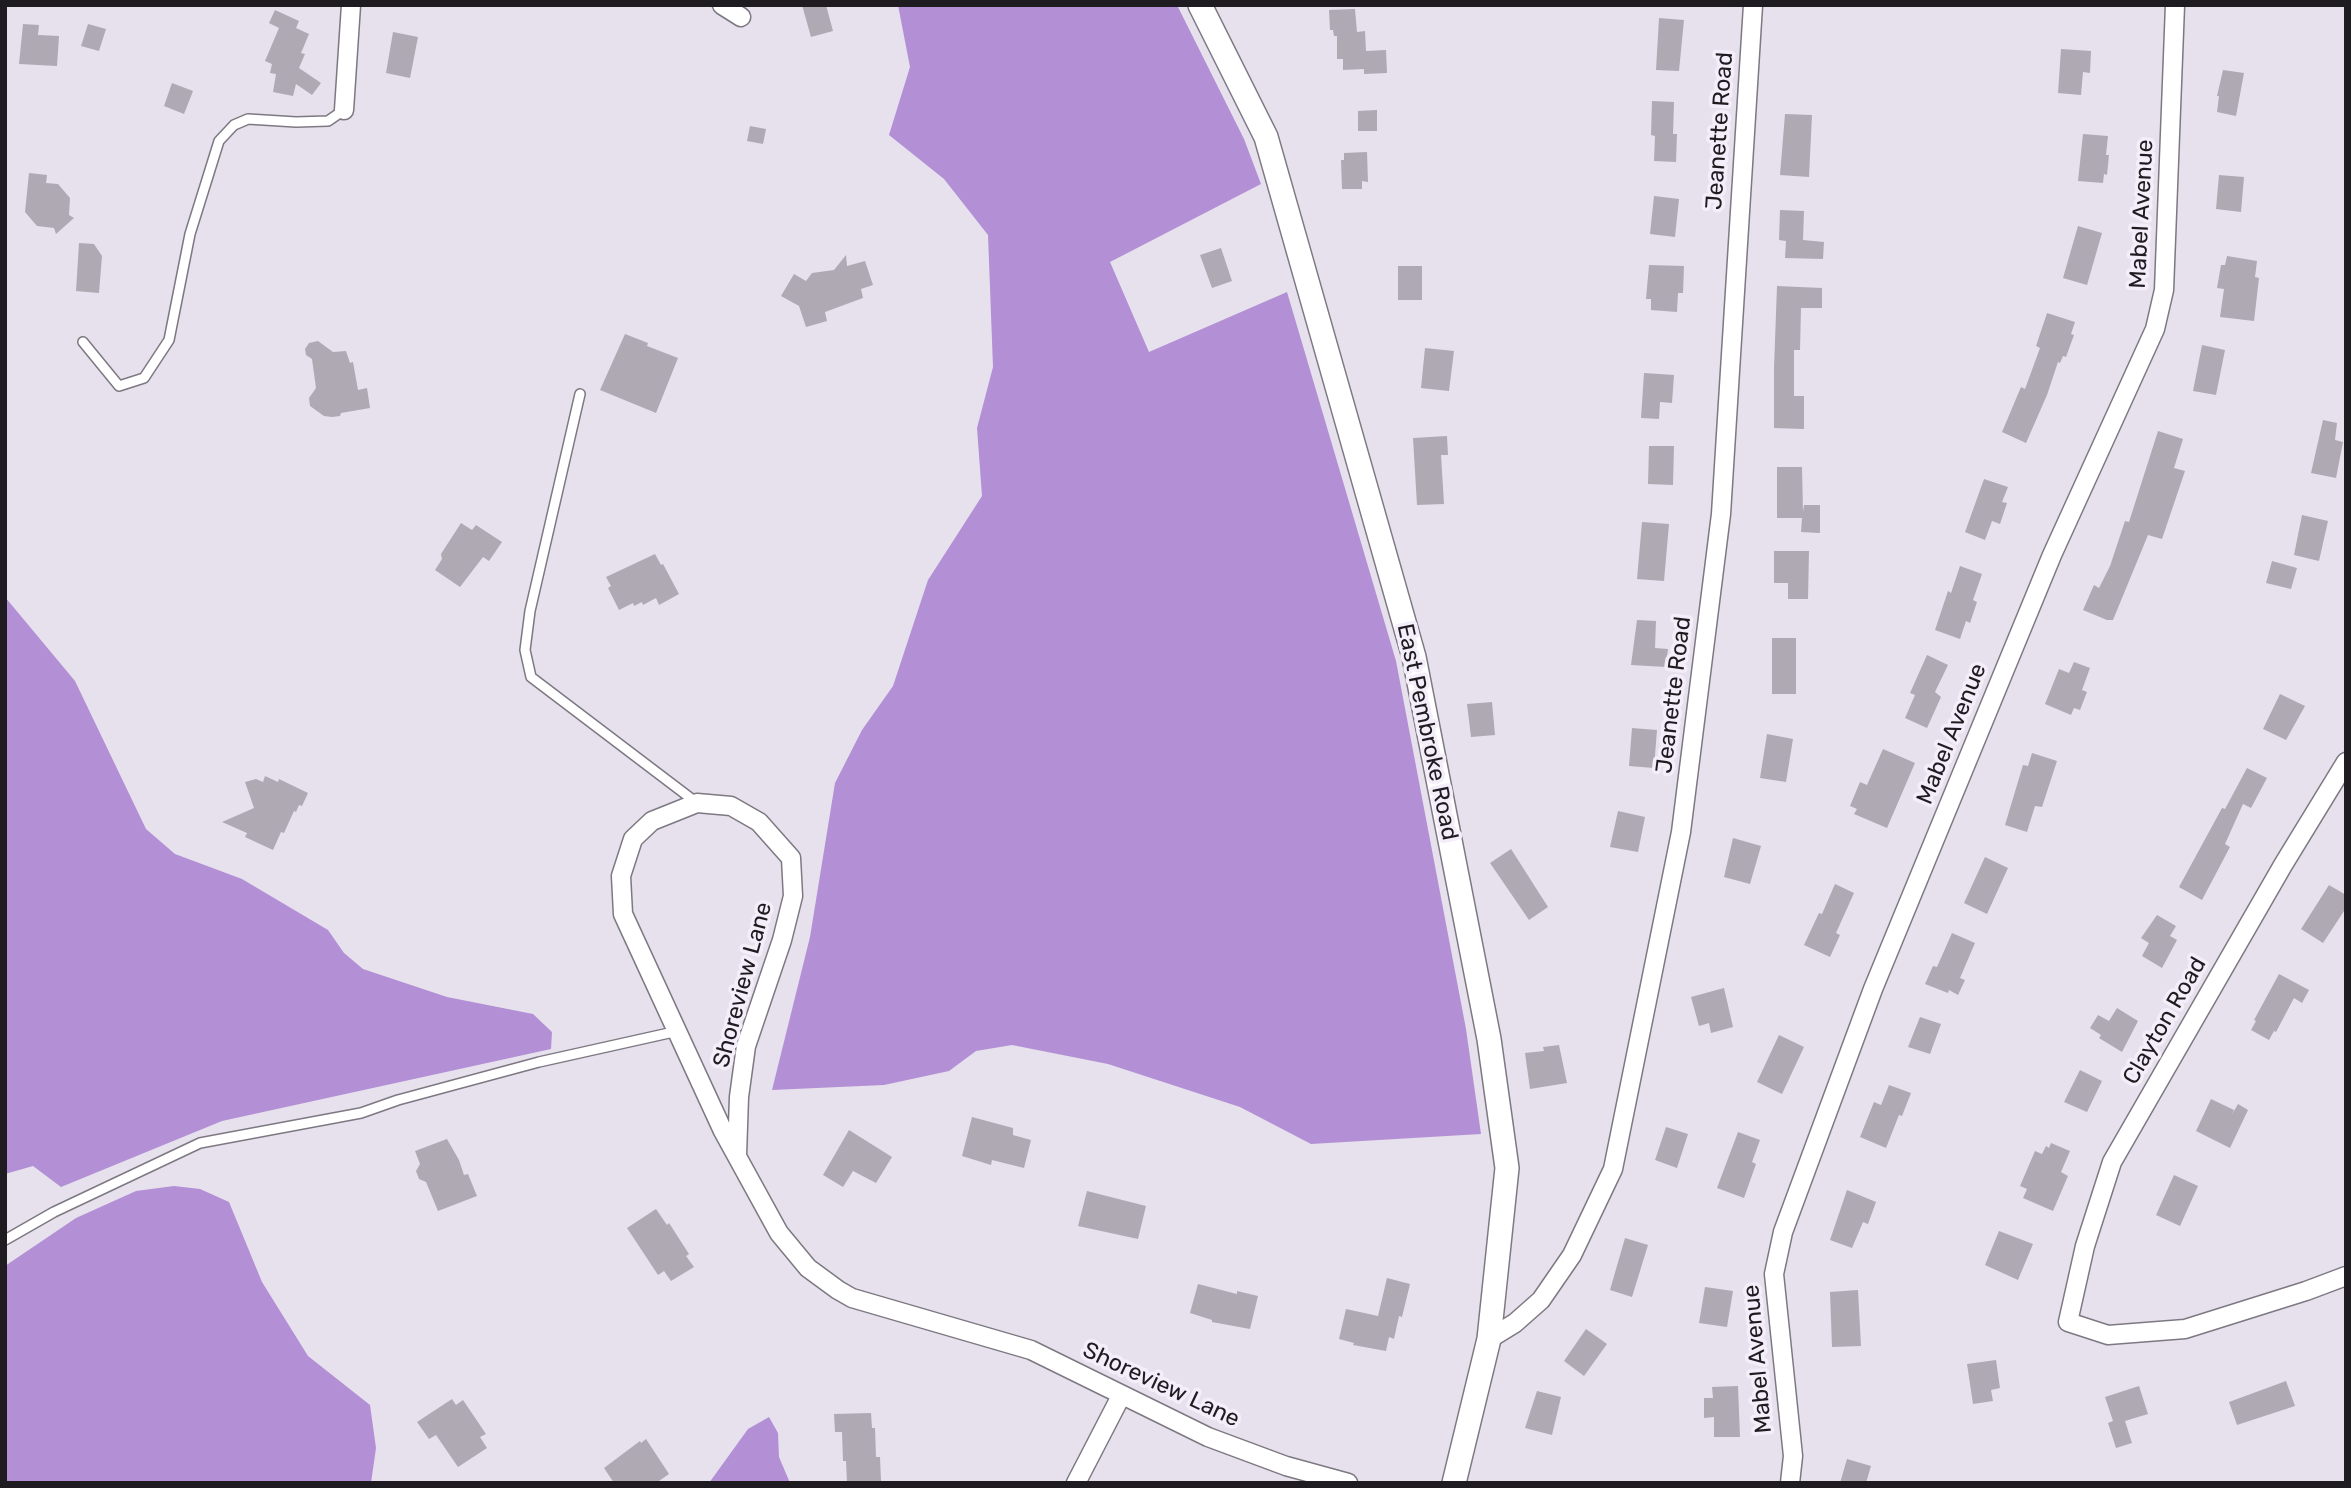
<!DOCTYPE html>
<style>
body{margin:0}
#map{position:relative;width:2351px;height:1488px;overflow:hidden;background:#e6e1ec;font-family:Rubik,sans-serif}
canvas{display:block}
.frame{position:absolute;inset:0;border:7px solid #1e1c20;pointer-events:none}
</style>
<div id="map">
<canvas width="2351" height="1488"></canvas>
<div class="frame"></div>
</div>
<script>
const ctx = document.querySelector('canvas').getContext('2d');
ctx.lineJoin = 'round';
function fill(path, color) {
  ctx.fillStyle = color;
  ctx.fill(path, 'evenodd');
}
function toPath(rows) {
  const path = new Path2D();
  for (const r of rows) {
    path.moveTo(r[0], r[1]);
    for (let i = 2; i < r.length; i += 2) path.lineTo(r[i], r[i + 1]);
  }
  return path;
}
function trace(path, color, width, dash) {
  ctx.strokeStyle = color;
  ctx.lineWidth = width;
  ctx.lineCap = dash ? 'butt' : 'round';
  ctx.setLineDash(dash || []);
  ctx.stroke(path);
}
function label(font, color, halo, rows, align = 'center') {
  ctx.font = font + ' Rubik,sans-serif';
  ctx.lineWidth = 7;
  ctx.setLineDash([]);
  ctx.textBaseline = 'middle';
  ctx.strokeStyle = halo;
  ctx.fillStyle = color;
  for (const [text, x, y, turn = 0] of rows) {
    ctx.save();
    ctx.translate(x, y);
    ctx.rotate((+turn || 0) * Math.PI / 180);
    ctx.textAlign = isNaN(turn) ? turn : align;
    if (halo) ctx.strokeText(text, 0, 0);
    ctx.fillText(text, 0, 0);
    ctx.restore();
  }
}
const forest = toPath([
 [898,5,1177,5,1244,139,1261,184,1110,262,1149,352,1287,292,1396,661,1466,1029,1481,1134,1311,1144,1240,1107,1108,1064,1012,1045,976,1051,949,1071,884,1085,772,1090,810,937,835,783,862,730,893,686,928,580,982,496,977,428,993,367,988,235,944,179,889,135,910,67],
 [5,597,75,681,146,829,175,854,242,879,328,930,344,953,363,969,447,997,533,1014,552,1032,551,1049,222,1121,61,1187,33,1166,5,1174],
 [174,1186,200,1189,229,1202,262,1282,308,1356,370,1405,376,1448,371,1483,5,1483,5,1266,76,1218,136,1191],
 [769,1417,778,1433,779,1457,790,1483,709,1483,748,1429]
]);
const building = toPath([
 [802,5,826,5,833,31,811,37],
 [1355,9,1357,32,1365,31,1366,51,1386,50,1387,73,1364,74,1364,69,1343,70,1343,59,1337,59,1337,36,1334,36,1333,30,1330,30,1329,10],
 [275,10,299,21,296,28,309,34,301,53,305,54,299,68,321,83,312,95,296,84,293,96,273,92,276,74,270,73,272,64,265,61,279,28,269,23],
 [1659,18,1684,20,1679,71,1656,70],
 [23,24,39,25,38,35,59,36,57,66,19,64],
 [88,24,106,29,99,51,81,46],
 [393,32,418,37,410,78,386,73],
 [2061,49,2091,51,2090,73,2083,72,2081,95,2058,93],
 [2223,70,2244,73,2236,116,2217,112,2219,96,2217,96],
 [172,83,193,91,184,114,164,106],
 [1652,101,1674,102,1673,134,1677,134,1676,162,1654,161,1655,136,1651,135],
 [1377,110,1377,131,1358,131,1358,111],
 [1785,114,1812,115,1809,177,1780,175],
 [750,126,766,129,763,144,747,141],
 [2083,134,2108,136,2106,155,2109,155,2107,175,2104,174,2103,183,2078,181],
 [1367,152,1368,182,1362,181,1362,189,1342,189,1341,160,1344,160,1344,153],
 [29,173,47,175,46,183,58,184,70,198,69,215,74,218,56,234,54,228,37,226,25,212],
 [2219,175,2244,177,2241,212,2216,209],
 [1654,196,1679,199,1675,237,1650,234],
 [1780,210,1804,211,1803,240,1824,242,1823,259,1785,258,1786,241,1779,240],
 [2078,226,2102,233,2087,285,2063,278],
 [79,243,94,244,102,256,99,293,76,291],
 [1221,248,1232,281,1212,288,1200,255],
 [846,255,847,266,865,261,873,285,861,289,863,298,825,312,827,321,806,327,799,306,781,296,794,274,806,281,812,273,834,270],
 [2227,256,2257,261,2255,277,2259,278,2254,321,2220,317,2224,289,2217,288,2221,265,2225,265],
 [1649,265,1684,266,1683,293,1678,293,1677,312,1651,310,1651,299,1646,299],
 [1398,266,1422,266,1422,300,1398,300],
 [1777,286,1822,288,1822,308,1801,308,1800,350,1794,350,1794,396,1804,396,1804,429,1774,428,1774,368],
 [2047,313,2075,322,2071,334,2074,335,2066,357,2063,356,2060,363,2058,362,2047,395,2026,443,2002,432,2021,387,2025,389,2040,348,2036,346],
 [625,334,648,343,647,346,678,358,656,413,600,390],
 [318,341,333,352,346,351,350,363,353,362,358,390,367,388,370,408,341,413,340,416,332,417,324,416,310,406,309,398,316,388,312,359,306,355,305,349,309,343],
 [2202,345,2225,350,2216,395,2193,391],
 [1425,348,1454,351,1449,391,1421,388],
 [1644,373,1674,375,1672,403,1660,402,1659,419,1641,418],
 [2323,420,2337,423,2335,440,2343,442,2336,478,2311,473],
 [2158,431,2183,439,2174,468,2185,471,2162,539,2148,535,2113,620,2107,620,2083,610,2094,585,2099,588,2110,566,2125,521,2129,522],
 [1447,436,1448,455,1441,455,1444,504,1417,505,1413,438],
 [1649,446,1674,446,1673,485,1648,484],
 [1777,467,1802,467,1803,512,1804,505,1820,505,1820,533,1801,532,1802,518,1777,518],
 [1984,479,2008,487,2002,502,2007,503,2000,524,1992,521,1985,540,1965,532],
 [2302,515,2328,521,2319,561,2294,555],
 [1642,522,1669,524,1664,581,1637,579],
 [461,523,472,530,476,525,502,542,489,561,483,557,460,587,435,570,442,559,441,554],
 [1774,551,1809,551,1808,599,1788,599,1788,583,1774,583],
 [655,554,661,565,663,564,679,594,659,605,656,598,643,605,642,602,634,606,633,603,619,610,608,588,611,586,606,577],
 [2272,561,2297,568,2291,589,2266,583],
 [1960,566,1982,574,1973,600,1977,602,1970,623,1966,621,1960,639,1935,630,1948,591,1951,593],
 [1637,620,1656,621,1655,648,1668,649,1666,667,1631,665],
 [1772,638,1796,638,1796,694,1772,694],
 [1927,655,1948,665,1935,692,1941,697,1927,728,1905,718,1915,695,1910,693],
 [2074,662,2090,668,2082,690,2087,692,2080,710,2074,708,2071,715,2045,704,2059,669,2069,673],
 [2280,694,2305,706,2286,740,2263,729],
 [1492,702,1495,735,1471,737,1467,704],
 [1632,728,1657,730,1654,768,1629,766],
 [1767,734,1793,739,1786,782,1760,778],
 [1883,749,1915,763,1887,828,1854,814,1857,809,1850,806,1860,782,1867,785],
 [2032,753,2057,761,2042,807,2035,806,2027,832,2005,825,2023,765,2028,766],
 [2247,768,2267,778,2251,808,2243,804,2225,844,2230,847,2202,900,2179,887,2222,808,2225,809],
 [265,776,278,782,279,779,308,793,302,806,299,805,296,812,294,811,284,833,281,832,273,850,245,837,247,833,222,822,254,808,245,782,256,779,263,782],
 [1618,811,1645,817,1638,852,1610,847],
 [1733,838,1761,846,1750,884,1724,877],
 [1511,849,1548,907,1529,920,1490,863],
 [1985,857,2008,868,1987,914,1964,903],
 [1835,884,1854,893,1836,933,1840,935,1830,957,1804,945,1819,913,1822,914],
 [2329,885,2346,895,2346,908,2323,943,2301,929],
 [2157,915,2176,926,2170,936,2177,940,2162,968,2142,956,2149,943,2141,938],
 [1952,933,1975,943,1960,978,1965,980,1958,995,1949,990,1948,993,1925,984,1933,966,1937,967],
 [2279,974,2309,990,2302,1003,2294,998,2276,1032,2274,1031,2269,1040,2251,1030,2256,1021,2254,1020],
 [1724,988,1733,1027,1711,1033,1709,1023,1699,1026,1691,997],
 [2117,1008,2138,1021,2122,1052,2099,1038,2101,1035,2090,1028,2098,1015,2109,1021],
 [1920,1017,1941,1024,1930,1054,1908,1047],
 [1779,1035,1804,1047,1782,1094,1757,1082],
 [1559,1045,1567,1083,1530,1089,1525,1053,1544,1051,1543,1047],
 [2080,1070,2102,1081,2087,1112,2064,1102],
 [1889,1085,1911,1093,1902,1116,1899,1115,1886,1148,1860,1137,1874,1102,1881,1105],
 [2211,1099,2234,1110,2231,1116,2238,1104,2248,1110,2230,1148,2196,1131],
 [972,1117,1013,1128,1013,1135,1031,1140,1024,1168,992,1160,991,1165,962,1156],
 [1666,1127,1688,1134,1677,1168,1655,1160],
 [849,1130,892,1157,876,1183,853,1171,843,1187,823,1175],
 [1738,1132,1760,1140,1752,1162,1756,1164,1744,1198,1717,1188],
 [447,1139,459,1160,464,1175,468,1174,477,1196,438,1211,426,1182,419,1179,416,1171,420,1164,415,1151],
 [2051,1143,2070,1151,2061,1172,2068,1176,2053,1211,2023,1198,2027,1189,2020,1186,2035,1151,2042,1154,2046,1146,2049,1148],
 [2174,1175,2198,1186,2180,1226,2156,1215],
 [1847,1190,1876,1202,1868,1224,1863,1222,1852,1248,1830,1240],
 [1087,1191,1146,1206,1138,1239,1078,1226],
 [656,1209,667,1225,669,1223,689,1254,686,1256,694,1267,671,1281,664,1271,658,1275,627,1228],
 [1999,1231,2033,1244,2018,1280,1985,1265],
 [1625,1238,1648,1245,1632,1297,1610,1290],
 [1387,1278,1410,1284,1402,1317,1399,1316,1394,1339,1389,1337,1386,1351,1353,1345,1354,1343,1339,1339,1346,1309,1378,1316],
 [1198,1284,1237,1294,1237,1291,1258,1296,1250,1329,1212,1322,1212,1320,1190,1313],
 [1705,1287,1733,1291,1727,1327,1699,1323],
 [1858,1290,1861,1346,1832,1347,1830,1292],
 [1586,1329,1607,1344,1584,1376,1564,1361],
 [1996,1360,2000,1388,1991,1390,1993,1401,1973,1404,1967,1364],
 [2286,1381,2295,1406,2237,1425,2229,1402],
 [1738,1386,1740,1437,1714,1437,1714,1417,1704,1418,1704,1398,1713,1398,1712,1387],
 [2139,1386,2148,1414,2125,1421,2132,1443,2116,1448,2108,1423,2113,1421,2105,1397],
 [1537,1391,1561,1397,1552,1435,1525,1428],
 [452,1399,456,1405,463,1400,486,1434,480,1437,487,1448,458,1467,436,1435,429,1439,417,1422],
 [871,1413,872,1428,875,1428,876,1457,880,1457,881,1481,847,1482,846,1461,843,1461,842,1432,835,1432,834,1414],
 [646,1439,669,1474,656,1483,614,1483,604,1468,640,1441,641,1443],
 [1847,1459,1871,1466,1866,1483,1840,1483]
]);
const service = toPath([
 [83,342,119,386,144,378,169,340,190,234,219,141,234,125,248,119,296,122,328,121,344,110],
 [580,394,530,611,525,650,531,677,697,803],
 [5,1240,54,1212,200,1143,361,1113,398,1100,539,1062,678,1031]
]);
const minor = toPath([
 [722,5,741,17],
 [344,110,351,5],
 [2346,762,2283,865,2112,1162,2085,1246,2068,1322,2108,1335,2185,1329,2306,1291,2346,1276],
 [737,1155,739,1097,746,1046,782,940,793,896,791,858,759,822,731,806,697,803,652,821,633,839,621,876,623,914,723,1131,779,1233,808,1268,838,1290,852,1298,1031,1350,1208,1437,1286,1466,1348,1483],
 [1489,1339,1515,1323,1541,1300,1572,1255,1613,1169,1681,832,1721,514,1753,5],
 [1076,1483,1121,1396],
 [1790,1483,1793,1456,1774,1274,1783,1232,1873,989,2052,555,2155,329,2164,290,2175,5]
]);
const tertiary = toPath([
 [1200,5,1266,137,1414,657,1489,1039,1507,1168,1489,1339,1454,1483]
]);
const streetNames = [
 ["Jeanette Road",1720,131,-86],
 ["Mabel Avenue",2142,214,-87],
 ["Jeanette Road",1674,695,-83],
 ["East Pembroke Road",1427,732,78],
 ["Mabel Avenue",1952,734,-68],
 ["Shoreview Lane",743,985,-75],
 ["Clayton Road",2165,1021,-60],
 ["Mabel Avenue",1758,1359,-95],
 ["Shoreview Lane",1161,1385,25]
];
fill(forest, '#b38fd5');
fill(building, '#afa9b4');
trace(service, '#7d7882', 12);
trace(minor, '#7d7882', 21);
trace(tertiary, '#7d7882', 26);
trace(service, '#fff', 9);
trace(minor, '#fff', 18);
trace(tertiary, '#fff', 23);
label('23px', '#1e1c20', '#f3eef9', streetNames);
</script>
